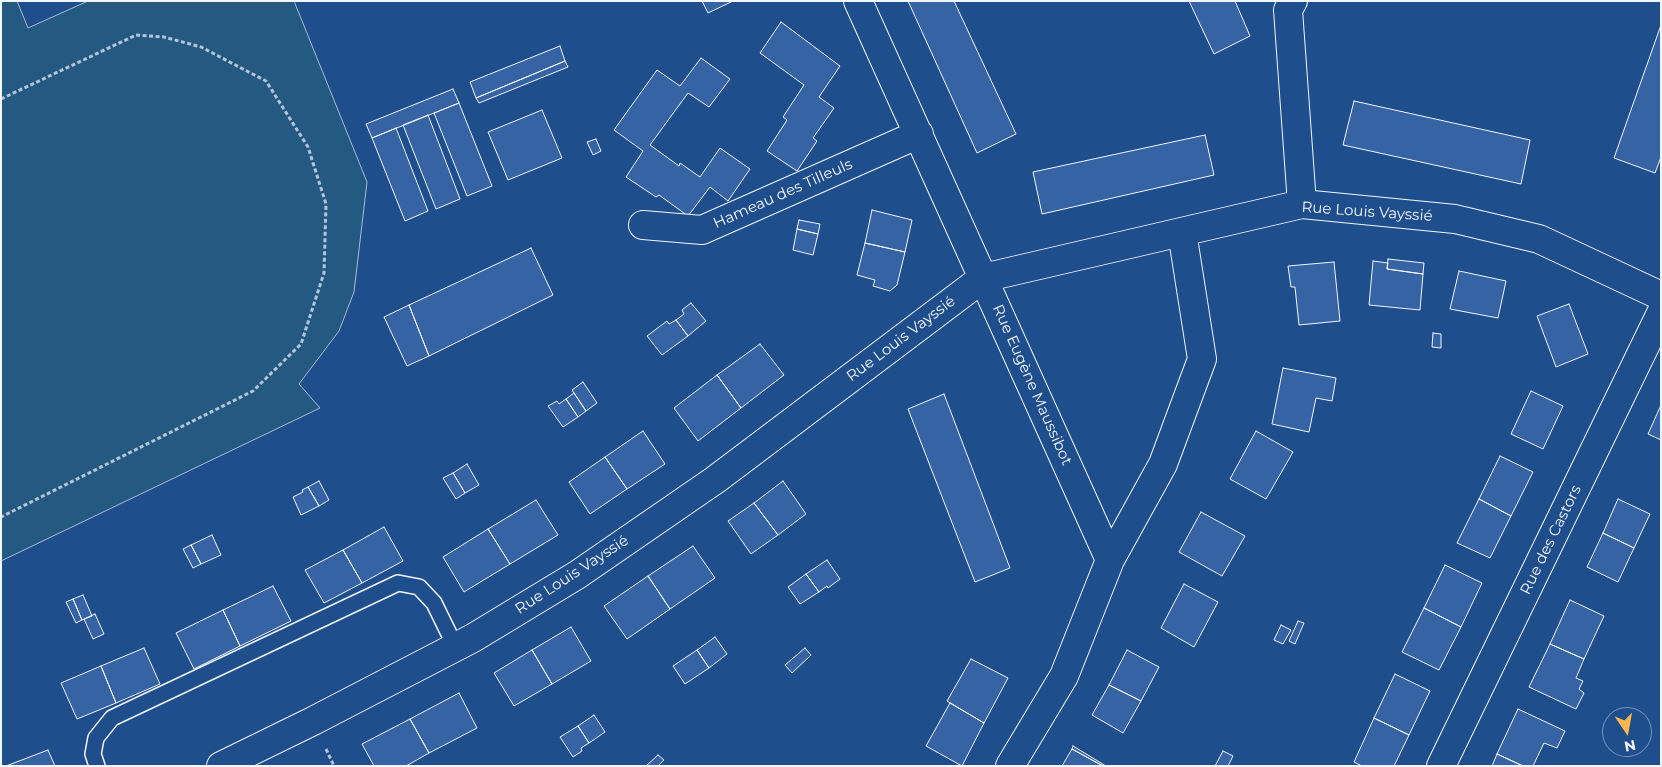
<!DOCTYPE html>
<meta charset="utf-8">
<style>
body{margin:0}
#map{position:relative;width:1662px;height:767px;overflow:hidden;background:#1f4e8c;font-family:Montserrat,sans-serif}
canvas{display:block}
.frame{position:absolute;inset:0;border:2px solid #f2f6ff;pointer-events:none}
.north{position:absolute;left:1602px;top:707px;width:50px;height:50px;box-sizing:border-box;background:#1f4e8c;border:1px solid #7391ba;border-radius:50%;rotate:168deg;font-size:14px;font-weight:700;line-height:20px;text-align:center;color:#f2f6ff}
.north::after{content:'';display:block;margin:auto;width:18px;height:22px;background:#ffb74d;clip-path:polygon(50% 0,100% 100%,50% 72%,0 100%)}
</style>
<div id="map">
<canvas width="1662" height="767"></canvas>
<div class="frame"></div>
<div class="north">N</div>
</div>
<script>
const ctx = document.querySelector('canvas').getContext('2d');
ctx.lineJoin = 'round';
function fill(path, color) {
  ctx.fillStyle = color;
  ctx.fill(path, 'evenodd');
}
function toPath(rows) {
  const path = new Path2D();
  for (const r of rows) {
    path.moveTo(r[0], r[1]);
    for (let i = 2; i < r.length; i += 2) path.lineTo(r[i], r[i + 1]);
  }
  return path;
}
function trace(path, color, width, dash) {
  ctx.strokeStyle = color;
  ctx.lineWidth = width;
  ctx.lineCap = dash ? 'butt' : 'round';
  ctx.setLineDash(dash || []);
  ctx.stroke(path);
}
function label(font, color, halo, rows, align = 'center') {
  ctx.font = font + ' Montserrat,sans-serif';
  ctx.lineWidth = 4;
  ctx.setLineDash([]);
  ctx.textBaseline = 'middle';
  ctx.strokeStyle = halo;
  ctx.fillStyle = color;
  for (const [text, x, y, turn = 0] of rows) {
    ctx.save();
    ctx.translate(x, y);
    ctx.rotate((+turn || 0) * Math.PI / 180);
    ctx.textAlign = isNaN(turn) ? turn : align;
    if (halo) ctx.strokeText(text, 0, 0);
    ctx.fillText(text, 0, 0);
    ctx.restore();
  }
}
const green = toPath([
 [1,1,17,1,28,28,88,1,294,1,367,182,354,292,339,331,299,384,320,408,1,561,1,1]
]);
const building = toPath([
 [702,1,733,1,708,13,702,1],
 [908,1,954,1,1016,134,977,153,908,1],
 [1189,1,1235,1,1250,36,1214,54,1189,1],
 [781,22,840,66,819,97,834,108,813,138,817,141,797,171,767,151,787,120,783,117,804,85,760,53,781,22],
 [1661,25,1661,157,1655,173,1614,158,1661,25],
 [560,46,565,61,476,98,470,82,560,46],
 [701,58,730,79,709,107,688,93,650,145,679,166,680,163,700,177,720,148,750,169,728,201,710,187,688,216,659,195,656,197,626,177,643,151,614,130,657,70,680,86,701,58],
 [565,61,568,67,479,103,476,98,565,61],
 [453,89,459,103,372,138,366,124,453,89],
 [1354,101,1530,140,1521,184,1343,145,1354,101],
 [459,103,492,186,467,196,434,113,459,103],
 [542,110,562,158,508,180,488,132,542,110],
 [428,115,460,199,436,209,403,125,428,115],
 [396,128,428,211,405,221,372,138,396,128],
 [1205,135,1214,175,1042,214,1033,172,1205,135],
 [596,139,601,151,593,155,587,142,596,139],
 [872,210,912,220,905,252,865,243,872,210],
 [799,220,820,224,818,234,797,229,799,220],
 [797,229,818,234,813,255,793,250,797,229],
 [865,243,905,252,897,285,890,291,873,286,875,280,857,275,865,243],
 [531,248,553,295,429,356,409,305,531,248],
 [1388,259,1424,263,1423,274,1387,269,1388,259],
 [1373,261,1388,263,1387,269,1423,274,1420,310,1369,305,1373,261],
 [1334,262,1340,321,1299,325,1295,287,1291,287,1288,266,1334,262],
 [1459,271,1506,281,1498,318,1450,309,1459,271],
 [691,303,706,321,688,336,676,320,684,314,682,310,691,303],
 [1569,304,1588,354,1556,367,1537,316,1569,304],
 [409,305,429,356,407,366,384,317,409,305],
 [676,320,688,336,662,355,647,336,667,321,669,324,676,320],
 [1433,333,1441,334,1441,348,1432,347,1433,333],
 [760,344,784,375,741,408,717,375,760,344],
 [1283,368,1336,378,1332,401,1316,398,1309,432,1272,424,1283,368],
 [717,375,741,408,698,441,674,408,717,375],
 [583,382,597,403,586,411,572,390,583,382],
 [1531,391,1563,406,1543,449,1511,434,1531,391],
 [574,393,586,411,578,417,566,399,574,393],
 [944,394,1010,568,975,582,908,409,944,394],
 [566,399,578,417,563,427,548,406,557,401,559,404,566,399],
 [1661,405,1661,440,1648,434,1661,405],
 [643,431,665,464,627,489,605,457,643,431],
 [1256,431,1293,452,1266,499,1230,479,1256,431],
 [1500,456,1533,472,1511,516,1479,499,1500,456],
 [605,457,627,489,590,514,569,482,605,457],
 [467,464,479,485,465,493,453,473,467,464],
 [453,473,465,493,456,499,443,478,453,473],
 [319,481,329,500,319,506,308,487,319,481],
 [783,481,806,514,778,535,754,503,783,481],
 [308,487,319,506,301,515,293,497,303,492,302,490,308,487],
 [1479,499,1511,516,1490,558,1457,543,1479,499],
 [1618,499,1650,514,1634,548,1603,533,1618,499],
 [536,500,558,535,510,564,488,529,536,500],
 [754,503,778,535,751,554,728,521,754,503],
 [1201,512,1245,536,1222,576,1179,552,1201,512],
 [384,527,403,561,362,583,343,550,384,527],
 [488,529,510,564,464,592,443,557,488,529],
 [1603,533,1634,548,1618,582,1587,567,1603,533],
 [212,535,221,555,201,564,191,545,212,535],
 [191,545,201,564,193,568,183,549,191,545],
 [693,546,715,578,670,609,648,576,693,546],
 [343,550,362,583,324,603,305,570,343,550],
 [827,560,840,579,828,588,827,586,819,592,806,574,827,560],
 [1445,565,1482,583,1461,627,1424,608,1445,565],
 [806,574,819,592,800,604,788,587,806,574],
 [648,576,670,609,627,639,604,606,648,576],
 [1184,584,1218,602,1194,647,1161,628,1184,584],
 [273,586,291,621,240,646,223,610,273,586],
 [83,595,92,616,82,620,73,599,83,595],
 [73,599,82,620,76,623,66,602,73,599],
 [1570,600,1604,616,1584,659,1550,644,1570,600],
 [1424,608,1461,627,1439,670,1402,652,1424,608],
 [223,610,240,646,194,669,176,633,223,610],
 [95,614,104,634,93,639,84,619,95,614],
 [1298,621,1304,623,1295,644,1289,641,1298,621],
 [1281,625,1291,630,1283,644,1274,640,1281,625],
 [571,627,591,661,552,684,532,650,571,627],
 [715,637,727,654,709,668,697,650,715,637],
 [1550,644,1584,659,1576,678,1583,681,1579,689,1584,693,1576,709,1529,687,1550,644],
 [144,648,160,684,116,703,101,666,144,648],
 [805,648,811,655,792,673,785,665,805,648],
 [532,650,552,684,514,706,494,673,532,650],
 [697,650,709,668,685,684,673,666,697,650],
 [1127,650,1159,667,1141,701,1109,685,1127,650],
 [971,659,1008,678,984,723,947,701,971,659],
 [101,666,116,703,77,719,61,683,101,666],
 [1395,674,1430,691,1409,735,1374,718,1395,674],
 [1109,685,1141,701,1123,733,1092,715,1109,685],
 [459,693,477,728,429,753,410,719,459,693],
 [950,703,984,723,962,766,926,746,950,703],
 [1518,709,1565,731,1557,748,1544,743,1533,766,1523,766,1497,754,1518,709],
 [594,715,605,732,589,743,578,726,594,715],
 [1374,718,1409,735,1394,766,1362,766,1354,762,1374,718],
 [410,719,429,753,406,766,374,766,362,744,410,719],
 [578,726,589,743,581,748,582,751,573,757,560,737,578,726],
 [1073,746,1106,766,1103,766,1072,749,1073,746],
 [1072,749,1103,766,1062,766,1072,749],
 [48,750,55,766,6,766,48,750],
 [1223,751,1233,756,1228,766,1215,766,1223,751],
 [1497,754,1523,766,1492,766,1497,754],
 [658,755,664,760,658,766,646,766,658,755]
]);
const path = toPath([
 [1,99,136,35,164,37,201,47,266,81,308,147,326,204,324,273,301,344,253,391,1,517],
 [326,749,334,766]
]);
const service = toPath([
 [97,766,93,754,96,738,112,718,398,583,419,587,434,603,455,646]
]);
const minor = toPath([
 [858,1,1110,560,1064,676,1010,766],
 [1293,1,1288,10,1302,204],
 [643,225,702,230,919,134],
 [1110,560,1163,464,1202,359,1182,232],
 [221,766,313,721,473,638,577,575,715,480,983,278,1302,204,1455,219,1539,239,1661,296],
 [1441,766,1661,313]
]);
const streetNames = [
 ["Hameau des Tilleuls",783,194,-24],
 ["Rue Louis Vayssié",1367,212,4],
 ["Rue Louis Vayssié",901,339,-37],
 ["Rue Eugène Maussibot",1032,385,66],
 ["Rue des Castors",1551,540,-64],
 ["Rue Louis Vayssié",572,575,-33]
];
fill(green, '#245a82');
trace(green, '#a8bbd7', 1);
fill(building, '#3563a3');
trace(building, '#f2f6ff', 1);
trace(service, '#f2f6ff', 18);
trace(minor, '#f2f6ff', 30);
trace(path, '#b3c4dc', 3, [4, 2.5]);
trace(service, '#1f4e8c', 15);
trace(minor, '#1f4e8c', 28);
label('15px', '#f2f6ff', '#1f4e8c', streetNames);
</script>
